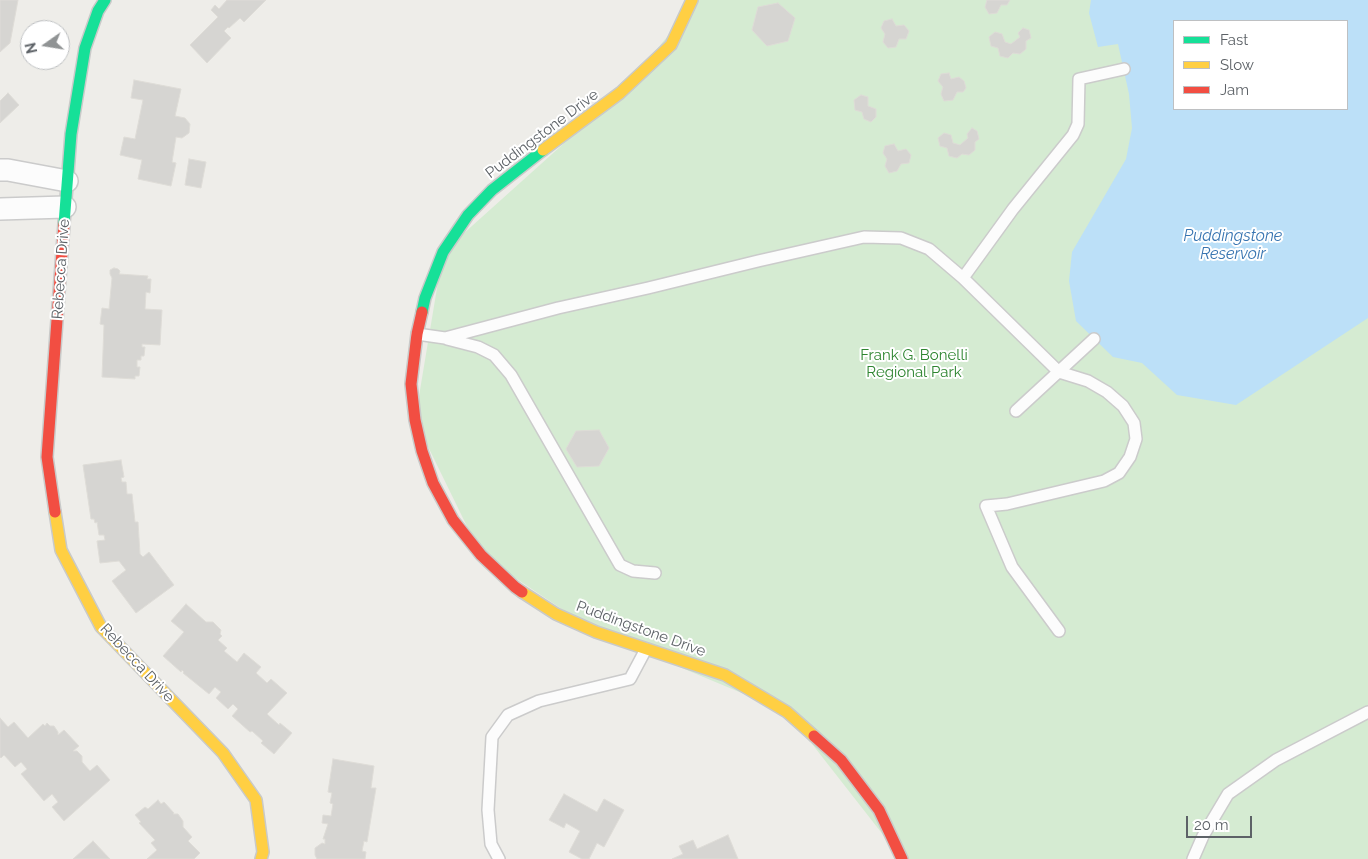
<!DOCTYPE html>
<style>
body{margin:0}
#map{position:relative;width:1368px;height:859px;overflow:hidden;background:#eeede9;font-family:Raleway,sans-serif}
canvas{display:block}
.legend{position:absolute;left:1173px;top:20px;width:175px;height:90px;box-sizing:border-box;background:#fff;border:1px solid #bec0c2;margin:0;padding:6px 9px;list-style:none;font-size:15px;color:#5d6267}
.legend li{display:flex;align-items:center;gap:10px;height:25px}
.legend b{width:25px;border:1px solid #bec0c2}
.north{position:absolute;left:20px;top:20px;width:50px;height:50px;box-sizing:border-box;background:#fff;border:1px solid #bec0c2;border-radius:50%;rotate:257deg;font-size:14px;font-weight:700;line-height:20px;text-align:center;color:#5d6267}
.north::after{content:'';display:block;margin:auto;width:18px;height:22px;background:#909394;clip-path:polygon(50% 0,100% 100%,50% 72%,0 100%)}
.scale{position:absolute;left:1186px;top:816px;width:66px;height:22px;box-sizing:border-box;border:2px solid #5d6267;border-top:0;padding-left:6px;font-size:15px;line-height:18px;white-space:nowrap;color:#5d6267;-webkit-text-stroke:4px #fff;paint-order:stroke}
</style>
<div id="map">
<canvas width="1368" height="859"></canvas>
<ul class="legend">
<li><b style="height:6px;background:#16e098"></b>Fast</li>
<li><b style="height:6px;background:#ffcf43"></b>Slow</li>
<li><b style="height:6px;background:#f24e42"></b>Jam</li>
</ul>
<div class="north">N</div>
<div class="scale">20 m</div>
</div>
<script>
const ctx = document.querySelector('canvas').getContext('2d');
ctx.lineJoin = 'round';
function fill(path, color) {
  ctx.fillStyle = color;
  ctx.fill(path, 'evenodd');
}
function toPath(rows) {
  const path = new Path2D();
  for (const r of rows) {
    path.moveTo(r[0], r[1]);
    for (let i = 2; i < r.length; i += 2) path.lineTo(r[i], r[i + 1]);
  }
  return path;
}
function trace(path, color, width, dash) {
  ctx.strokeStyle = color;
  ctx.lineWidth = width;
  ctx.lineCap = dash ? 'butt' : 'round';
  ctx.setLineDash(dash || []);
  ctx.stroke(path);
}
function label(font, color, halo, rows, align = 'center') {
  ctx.font = font + ' Raleway,sans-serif';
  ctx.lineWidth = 4;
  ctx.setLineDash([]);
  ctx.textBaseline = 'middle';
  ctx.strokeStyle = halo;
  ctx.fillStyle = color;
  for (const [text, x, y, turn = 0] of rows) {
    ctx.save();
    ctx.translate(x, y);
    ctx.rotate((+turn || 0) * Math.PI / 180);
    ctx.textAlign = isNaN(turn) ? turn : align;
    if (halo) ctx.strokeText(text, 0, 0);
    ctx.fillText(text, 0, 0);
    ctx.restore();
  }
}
const green = toPath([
 [698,0,1368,0,1368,859,902,859,787,712,596,632,481,555,415,420,443,252,620,93],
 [1174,21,1347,21,1347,109,1174,109]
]);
const water = toPath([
 [1091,0,1368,0,1368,318,1236,405,1177,395,1142,363,1113,357,1076,321,1069,281,1072,252,1126,159,1132,128,1129,94,1118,44,1098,47,1089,13],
 [1174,21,1347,21,1347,109,1174,109]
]);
const building = toPath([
 [0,0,18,0,10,43,0,52,0,0],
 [227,0,266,0,244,22,240,18,229,28,228,27,224,31,231,38,207,63,190,45,218,17,211,10,215,5,219,9,227,0],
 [987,0,1010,0,1007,5,1001,5,997,13,989,14,985,7,987,0],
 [778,3,795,18,788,41,767,46,752,30,758,7,778,3],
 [892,19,896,26,904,25,909,31,906,39,899,39,896,47,888,48,883,42,885,34,881,28,884,21,892,19],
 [1023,28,1029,30,1031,38,1026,41,1026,49,1020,54,1013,53,1008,58,1000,56,998,48,991,46,989,37,995,32,1002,34,1005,42,1011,44,1020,37,1018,33,1023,28],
 [949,73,951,79,959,77,964,81,966,88,963,92,957,92,953,100,944,101,941,94,943,87,938,81,941,74,949,73],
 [134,80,181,89,175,116,185,118,190,124,189,133,182,138,176,137,172,162,176,163,171,186,138,179,142,160,120,155,124,137,135,139,143,100,131,98,134,80],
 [8,93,19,105,0,123,0,101,8,93],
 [861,95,868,97,868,106,876,109,876,117,871,122,864,119,862,112,855,110,854,100,861,95],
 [972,128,977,131,979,139,975,142,975,150,969,155,962,154,957,158,949,156,947,148,940,146,938,138,944,133,951,135,953,143,960,145,968,138,967,134,972,128],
 [894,144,898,151,906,149,911,155,909,163,901,164,897,171,889,173,885,166,887,159,883,153,885,146,894,144],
 [189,159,206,162,201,188,185,185,189,159],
 [114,268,118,269,120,271,119,274,148,276,147,279,151,279,150,293,146,292,145,309,162,310,160,345,142,344,142,347,145,347,144,356,141,356,141,360,137,360,137,367,140,367,139,376,135,376,135,379,102,377,104,325,100,324,102,308,109,309,112,278,110,274,110,270,114,268],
 [599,430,609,448,599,466,577,467,566,449,576,431,599,430],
 [121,460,124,477,121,478,122,482,126,482,127,494,132,494,135,522,138,522,140,554,143,557,149,552,174,585,136,613,112,581,126,570,119,561,100,563,97,541,105,540,104,535,99,535,97,522,95,523,94,519,91,519,83,465,121,460],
 [186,604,206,622,213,622,221,630,220,634,222,636,218,640,227,648,224,651,237,662,244,653,261,667,256,673,267,683,271,679,287,693,267,714,279,725,280,723,292,733,274,754,261,743,263,741,252,731,250,732,232,716,238,709,233,704,228,709,216,698,221,692,215,687,209,694,183,673,184,672,182,670,181,672,163,656,184,632,171,621,186,604],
 [0,718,8,727,14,722,28,738,43,724,45,726,47,723,50,726,54,726,58,732,58,735,64,730,79,746,73,751,77,751,82,756,82,762,90,771,97,765,110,780,64,821,52,807,58,802,52,794,44,801,21,774,27,769,21,762,15,767,4,755,1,758,0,757,0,718],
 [333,759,374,766,371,788,376,788,367,842,364,841,362,851,366,852,365,859,317,859,315,855,315,848,322,843,325,844,325,839,323,839,328,824,322,823,323,815,331,816,333,804,330,803,332,793,328,792,333,759],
 [564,794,597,812,604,799,624,810,604,847,597,843,589,859,582,859,569,852,580,831,566,823,564,828,549,820,564,794],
 [158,800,161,804,164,802,174,813,173,814,178,814,183,821,183,827,192,837,188,841,200,853,194,859,147,859,157,850,151,843,155,840,139,823,141,822,135,815,145,807,148,809,158,800],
 [728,835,738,859,672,859,683,854,679,846,693,840,697,849,728,835],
 [93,841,110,859,73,859,93,841]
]);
const lane = toPath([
 [963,278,1013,209,1073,135,1078,124,1079,79,1124,69],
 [417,334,445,338,558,308,648,288,758,261,864,237,901,238,929,249,963,278,1059,372,1088,381,1107,392,1123,406,1134,423,1136,439,1130,457,1119,473,1104,481,1007,504,986,506,1012,567,1059,631],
 [447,339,478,347,494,355,511,375,620,565,633,571,655,573],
 [1016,411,1094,339],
 [499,859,491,844,488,810,492,737,508,715,539,701,630,679,646,649],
 [1193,859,1203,836,1228,794,1276,760,1368,712]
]);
const street = toPath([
 [0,170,8,170,67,181],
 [0,209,65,207]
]);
const fast = toPath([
 [64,224,71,134,85,48,98,11,105,0],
 [422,312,425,298,443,252,468,215,492,190,543,150]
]);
const slow = toPath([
 [543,150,620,93,671,45,692,0],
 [55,512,61,550,101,627,223,753,256,800,263,852,261,859],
 [522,592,556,614,596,632,725,675,787,712,814,736]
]);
const jam = toPath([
 [422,312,417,334,411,384,415,420,422,451,433,483,453,520,481,555,515,587,522,592],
 [55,512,47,457,64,224],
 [814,736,841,760,879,810,902,859]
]);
const streetNames = [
 ["Puddingstone Drive",542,134,-37],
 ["Rebecca Drive",61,269,-86],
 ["Puddingstone Drive",641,629,20],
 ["Rebecca Drive",137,663,47]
];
const parkNames = [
 ["Frank G. Bonelli",914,355],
 ["Regional Park",914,372]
];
const waterNames = [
 ["Puddingstone",1233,236],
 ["Reservoir",1233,254]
];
fill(green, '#d5ebd2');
fill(water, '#bce0f8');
fill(building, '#d6d5d2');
trace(building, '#dedcd7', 1);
trace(lane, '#cbcbcb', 14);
trace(street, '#cbcbcb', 24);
trace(fast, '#c9cac9', 14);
trace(slow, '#c9cac9', 14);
trace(jam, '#c9cac9', 14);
trace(lane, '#fcfcfc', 11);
trace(street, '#fcfcfc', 21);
trace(fast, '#16e098', 11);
trace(slow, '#ffcf43', 11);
trace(jam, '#f24e42', 11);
label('15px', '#5d6267', '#fff', streetNames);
label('15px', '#2e8530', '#fff', parkNames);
label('italic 16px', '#3875b1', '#fff', waterNames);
</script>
